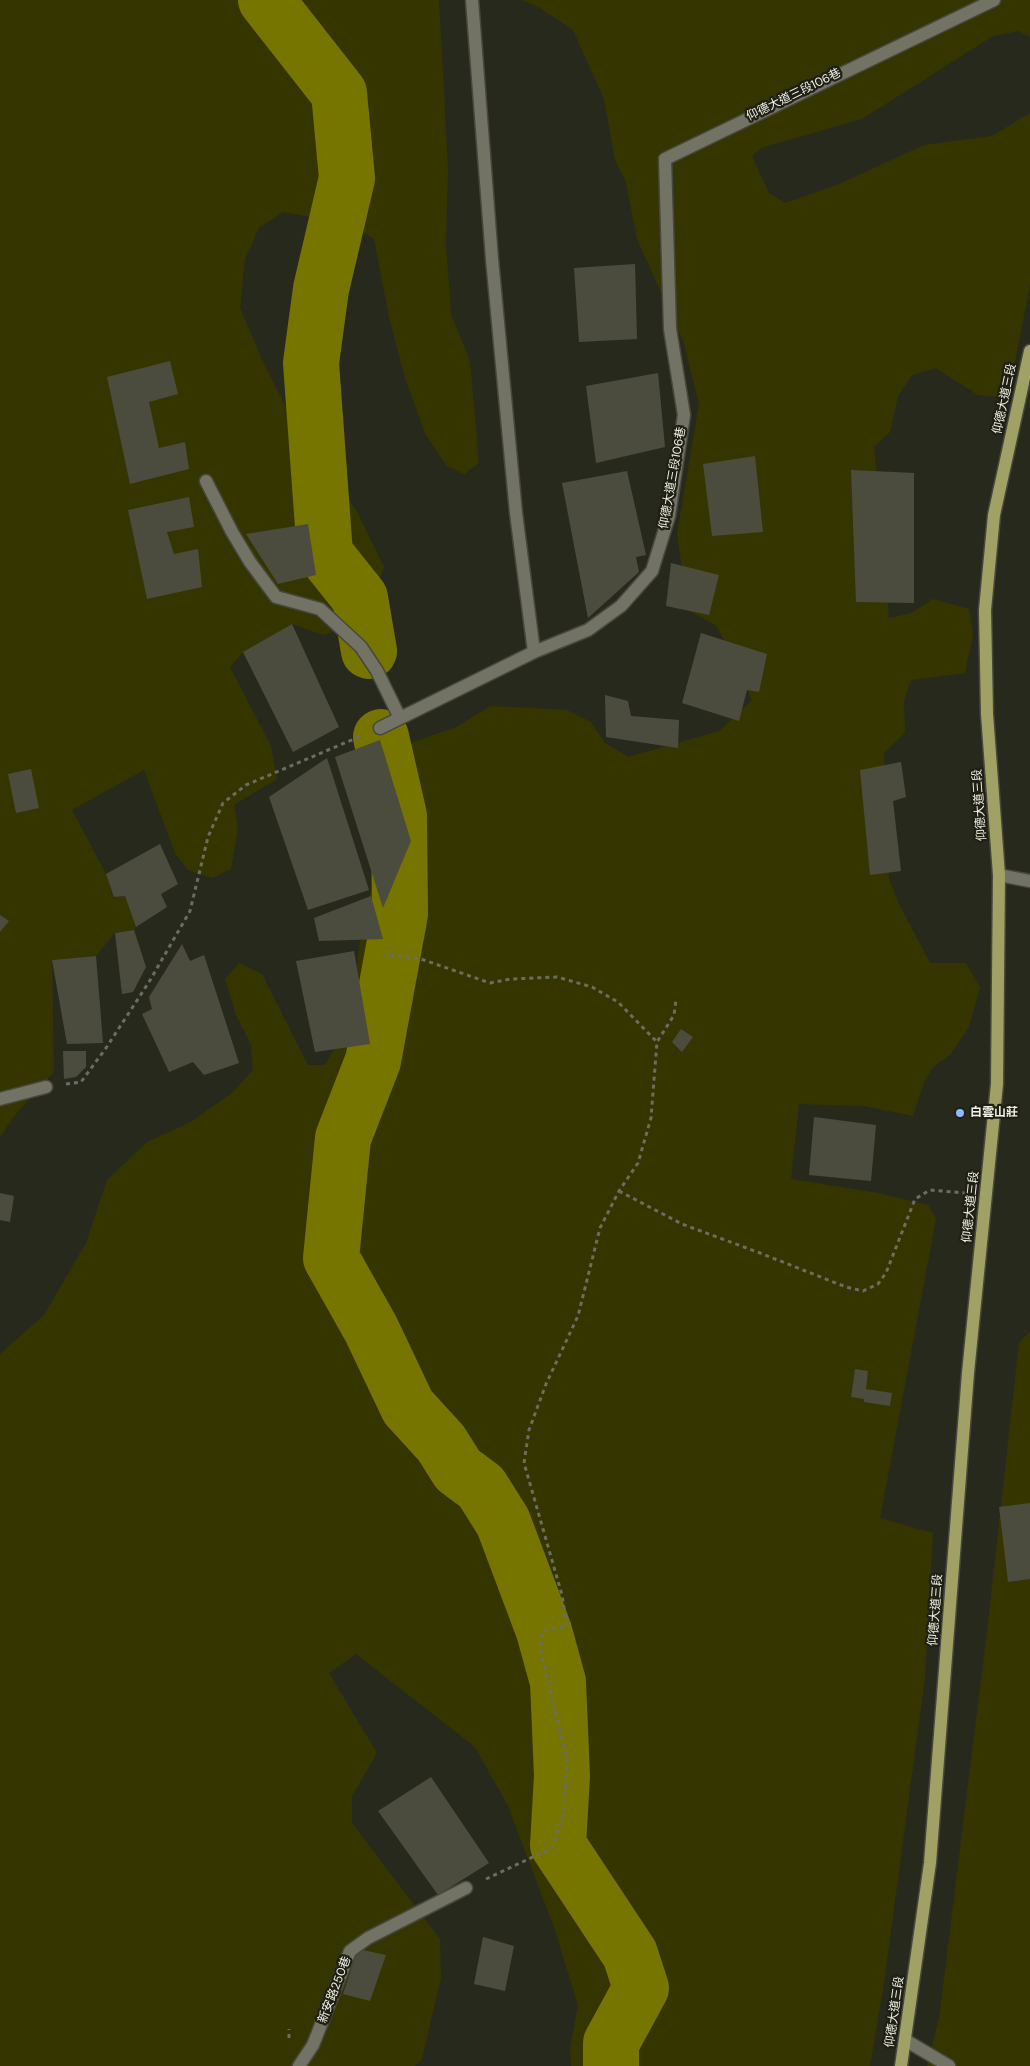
<!DOCTYPE html>
<meta charset="utf-8">
<style>
body{margin:0}
canvas{display:block;background:#28291d}
</style>
<canvas width="1030" height="2066"></canvas>
<script>
const ctx = document.querySelector('canvas').getContext('2d');
ctx.lineJoin = 'round';
function fill(path, color) {
  ctx.fillStyle = color;
  ctx.fill(path, 'evenodd');
}
function toPath(rows) {
  const path = new Path2D();
  for (const r of rows) {
    path.moveTo(r[0], r[1]);
    for (let i = 2; i < r.length; i += 2) path.lineTo(r[i], r[i + 1]);
  }
  return path;
}
function trace(path, color, width, dash) {
  ctx.strokeStyle = color;
  ctx.lineWidth = width;
  ctx.lineCap = dash ? 'butt' : 'round';
  ctx.setLineDash(dash || []);
  ctx.stroke(path);
}
function label(font, color, halo, rows, align = 'center') {
  ctx.font = font + ' "DM Sans","Noto Sans TC",sans-serif';
  ctx.lineWidth = 4.5;
  ctx.setLineDash([]);
  ctx.textBaseline = 'middle';
  ctx.strokeStyle = halo;
  ctx.fillStyle = color;
  for (const [text, x, y, turn = 0] of rows) {
    ctx.save();
    ctx.translate(x, y);
    ctx.rotate((+turn || 0) * Math.PI / 180);
    ctx.textAlign = isNaN(turn) ? turn : align;
    if (halo) ctx.strokeText(text, 0, 0);
    ctx.fillText(text, 0, 0);
    ctx.restore();
  }
}
const green = toPath([
 [0,0,439,0,448,169,446,242,451,314,470,361,479,463,464,474,447,466,426,435,405,378,389,317,374,239,350,224,283,212,259,228,245,259,240,308,263,362,304,442,356,510,384,567,362,623,323,635,292,624,243,652,230,667,271,746,277,779,234,805,238,828,231,869,212,878,188,870,175,853,144,770,72,810,106,874,114,897,125,896,136,927,134,930,115,933,96,956,52,960,54,1072,16,1114,0,1137],
 [522,0,1030,0,1030,37,1019,31,993,36,862,119,761,148,752,156,769,193,785,203,837,185,924,145,992,136,1030,113,1030,285,1012,377,999,397,978,395,936,368,912,375,898,396,890,432,874,447,889,618,911,613,933,599,969,609,973,635,965,673,911,680,904,701,905,733,884,753,889,879,899,904,930,963,966,963,980,988,968,1029,950,1055,934,1066,924,1082,913,1116,864,1106,799,1104,791,1179,878,1193,928,1205,936,1219,880,1518,933,1533,925,1678,884,1983,870,2066,571,2066,570,2048,578,2005,555,1930,508,1806,475,1747,356,1654,329,1673,377,1753,352,1796,352,1823,440,1939,441,1978,422,2059,415,2066,0,2066,0,1354,44,1315,86,1243,107,1180,147,1142,191,1122,232,1093,253,1070,251,1045,236,1015,225,979,239,963,262,974,308,1065,325,1065,351,1020,362,923,384,845,385,797,405,745,456,727,491,706,567,710,591,722,605,743,628,757,719,731,752,700,717,626,688,610,677,534,699,404,684,344,637,239,626,182,615,160,604,99,573,30,538,7],
 [1030,1331,1030,2066,927,2066,939,2018,986,1640,1019,1343]
]);
const river = toPath([
 [266,0,339,93,347,178,321,289,311,363,325,554,360,598,369,651],
 [381,737,399,816,400,914,373,1061,343,1138,331,1258,371,1329,408,1407,441,1443,458,1470,481,1487,503,1522,544,1631,558,1682,562,1776,558,1845,630,1954,641,1988,611,2043,611,2066]
]);
const building = toPath([
 [635,264,637,339,579,342,574,268],
 [170,361,178,394,149,402,159,448,185,442,189,469,130,484,107,377],
 [658,373,665,447,596,463,586,386],
 [755,456,763,532,712,536,703,464],
 [851,470,914,473,914,603,856,602],
 [627,471,646,555,636,557,639,572,588,618,562,483],
 [189,497,194,527,167,532,174,554,198,549,202,587,147,599,128,510],
 [308,524,316,575,278,584,246,534],
 [671,563,719,575,709,615,666,606],
 [292,624,339,727,293,752,243,652],
 [701,633,767,654,759,692,747,690,739,721,682,703],
 [605,695,628,701,631,716,679,720,678,748,606,737],
 [380,740,411,841,383,908,335,757],
 [327,758,369,890,308,910,269,797],
 [901,762,906,797,893,801,901,871,870,875,860,770],
 [31,769,39,808,16,813,8,774],
 [160,844,178,884,161,894,167,907,136,927,125,896,114,897,106,874],
 [371,896,383,939,319,941,314,918],
 [0,915,9,921,0,932],
 [134,930,146,967,133,992,122,994,115,933],
 [182,944,190,961,204,955,239,1063,204,1075,193,1062,169,1072,142,1014,152,1009,149,997],
 [354,951,370,1044,315,1052,296,961],
 [96,956,103,1043,67,1044,52,960],
 [681,1029,693,1037,682,1052,672,1042],
 [63,1051,86,1051,86,1067,76,1077,64,1079],
 [814,1117,876,1125,871,1181,809,1175],
 [0,1193,14,1196,10,1222,0,1220],
 [855,1369,868,1371,866,1389,892,1393,890,1406,864,1402,864,1399,851,1397],
 [1030,1503,1030,1579,1008,1582,999,1507],
 [431,1777,489,1863,438,1895,378,1811],
 [483,1937,514,1946,505,1991,474,1984],
 [358,1949,386,1955,370,2001,343,1994]
]);
const path = toPath([
 [390,955,421,959,490,983,511,979,557,977,592,987,618,1002,657,1042],
 [66,1084,81,1082,106,1048,149,982,190,911,208,837,223,803,246,785,361,736],
 [619,1191,682,1224,760,1253,846,1287,863,1291,878,1284,886,1273,915,1199,930,1190,965,1193],
 [486,1879,552,1848,564,1812,567,1759,541,1653,541,1639,544,1631,567,1626,562,1595,524,1463,529,1430,546,1384,578,1316,600,1228,619,1191,638,1163,651,1118,657,1042,674,1015,676,1000],
 [289,2038,289,2029]
]);
const minor = toPath([
 [472,0,492,259,516,513,534,652],
 [206,481,232,532,250,562,276,597,320,609,361,647,377,671,400,718],
 [380,728,534,652,588,630,621,606,652,571,669,516,684,415,670,329,665,159,994,0],
 [999,875,1030,881],
 [0,1099,46,1087],
 [905,2040,949,2066],
 [299,2066,313,2045,350,1951,368,1938,466,1888]
]);
const major = toPath([
 [901,2066,930,1863,968,1373,997,1084,999,875,987,714,985,610,994,515,1030,351]
]);
const markers = [
 [960,1113,5,"#8fb8fd"]
];
const streetNames = [
 ["仰德大道三段106巷",794,95,-26],
 ["仰德大道三段",1005,399,-78],
 ["仰德大道三段106巷",673,478,-80],
 ["仰德大道三段",980,805,-94],
 ["仰德大道三段",971,1207,-84],
 ["仰德大道三段",936,1610,-86],
 ["新安路250巷",335,1990,-69],
 ["仰德大道三段",895,2012,-82]
];
const poiNames = [
 ["白雲山莊",970,1113]
];
fill(green, '#353500');
trace(river, '#757500', 56);
fill(building, '#4b4c3e');
trace(minor, '#47473d', 15);
trace(major, '#47473d', 15);
trace(path, '#6c6d62', 3, [4, 4]);
trace(minor, '#727365', 12);
trace(major, '#a0a164', 12);
for (const [x, y, r, color] of markers) {
  const dot = new Path2D();
  dot.arc(x, y, r, 0, 2 * Math.PI);
  ctx.fillStyle = color;
  ctx.fill(dot);
  trace(dot, '#1f1f13', 2);
}
label('12px', '#f0f1e8', '#1f1f13', streetNames);
label('bold 12px', '#f0f1e8', '#1f1f13', poiNames, 'left');
</script>
